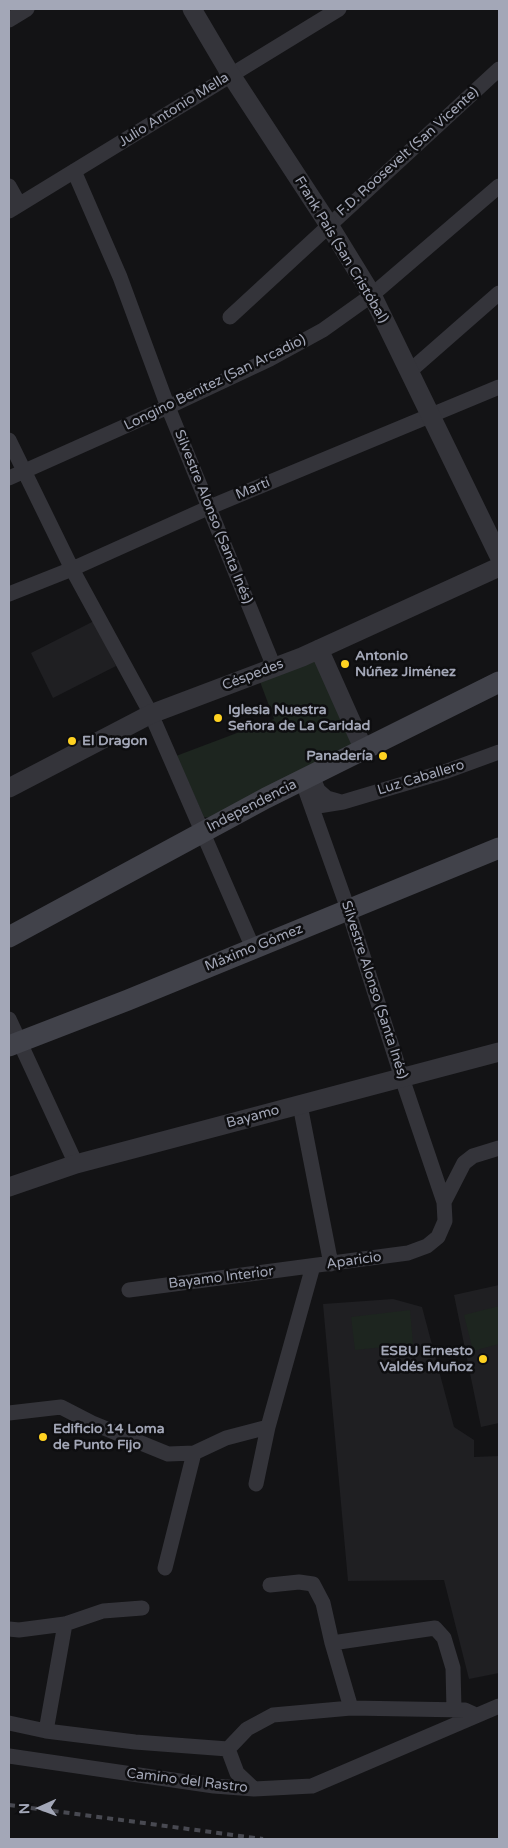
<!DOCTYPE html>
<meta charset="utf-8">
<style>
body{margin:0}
#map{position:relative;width:508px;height:1848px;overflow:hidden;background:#131315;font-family:"Varela Round",sans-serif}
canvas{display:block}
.frame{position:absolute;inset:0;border:10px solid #a3a7b7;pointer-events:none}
.north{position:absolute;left:15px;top:1783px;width:50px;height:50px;-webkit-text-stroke:4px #0e0e10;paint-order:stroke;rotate:268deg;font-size:14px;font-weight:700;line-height:20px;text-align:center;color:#a3a7b7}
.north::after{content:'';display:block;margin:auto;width:18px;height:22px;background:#a3a7b7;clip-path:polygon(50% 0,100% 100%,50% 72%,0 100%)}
</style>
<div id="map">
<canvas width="508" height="1848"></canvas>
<div class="frame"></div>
<div class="north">N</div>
</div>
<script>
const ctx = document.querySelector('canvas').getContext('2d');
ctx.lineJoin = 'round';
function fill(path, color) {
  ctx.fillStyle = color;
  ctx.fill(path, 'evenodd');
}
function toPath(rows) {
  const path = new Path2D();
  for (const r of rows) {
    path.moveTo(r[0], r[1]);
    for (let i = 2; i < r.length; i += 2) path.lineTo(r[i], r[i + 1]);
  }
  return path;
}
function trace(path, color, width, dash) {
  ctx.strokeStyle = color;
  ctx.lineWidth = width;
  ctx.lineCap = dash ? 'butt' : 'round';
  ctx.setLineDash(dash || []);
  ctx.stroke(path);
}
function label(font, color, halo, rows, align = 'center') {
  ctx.font = font + ' "Varela Round",sans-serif';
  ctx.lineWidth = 5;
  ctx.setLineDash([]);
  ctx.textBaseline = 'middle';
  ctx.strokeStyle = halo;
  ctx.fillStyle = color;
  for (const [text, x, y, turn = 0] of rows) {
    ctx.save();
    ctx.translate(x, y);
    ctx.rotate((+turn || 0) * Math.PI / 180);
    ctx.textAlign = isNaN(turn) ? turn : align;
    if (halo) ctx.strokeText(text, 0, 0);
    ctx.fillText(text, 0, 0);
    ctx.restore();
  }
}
const built = toPath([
 [94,621,116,666,53,698,31,653],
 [499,1285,499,1423,481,1427,454,1295],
 [393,1299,422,1307,454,1427,474,1440,474,1457,499,1456,499,1673,469,1679,444,1580,348,1581,323,1304]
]);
const green = toPath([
 [314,656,353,746,215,819,204,817,176,756,274,719,259,679],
 [499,1306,499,1344,473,1351,464,1315],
 [410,1310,413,1344,355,1350,351,1317]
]);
const minor = toPath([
 [9,20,27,9],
 [74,171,120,277,168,407,274,667],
 [9,186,19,204],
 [9,211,339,9],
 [230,317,499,69],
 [410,371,499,293],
 [9,440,72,569,151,714,253,948],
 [9,478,168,407,270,359,323,330,372,295,499,186],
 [9,594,72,569,210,507,499,387],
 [312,776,318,790,327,798,341,802],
 [312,807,343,802,447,771,499,752],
 [9,1019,76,1164],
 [300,1105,331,1264],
 [444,1202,464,1163,473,1156,499,1148],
 [129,1290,408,1253,427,1246,438,1237,445,1221,444,1202,402,1078,348,909,302,780],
 [9,1413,61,1407,92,1423,168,1454,194,1453,226,1438,268,1427],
 [256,1484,268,1427,313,1266],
 [165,1568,194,1453],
 [270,1585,299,1582,313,1584,323,1603,332,1643,351,1708],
 [9,1629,19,1630,65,1624,103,1611,142,1608],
 [332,1643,435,1628,444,1638,453,1668,454,1709],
 [9,1723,46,1731,135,1742,228,1749],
 [46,1731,65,1624],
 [228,1749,247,1729,273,1715,351,1708,465,1710,476,1715],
 [228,1749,237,1773,254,1789],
 [9,1756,214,1786,254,1789,312,1786,499,1706]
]);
const tertiary = toPath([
 [192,9,231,75,329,225,372,295,499,556],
 [319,649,364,750],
 [9,788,151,714,302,657,499,567],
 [9,1187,76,1164,499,1052]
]);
const secondary = toPath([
 [9,937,266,798,499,682],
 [9,1046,128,1000,499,848]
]);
const rail = toPath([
 [9,1805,263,1839]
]);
const markers = [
 [345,664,5,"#ffd221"],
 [218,718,5,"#ffd221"],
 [72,741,5,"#ffd221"],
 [383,756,5,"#ffd221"],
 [483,1359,5,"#ffd221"],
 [43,1437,5,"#ffd221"]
];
const streetNames = [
 ["Julio Antonio Mella",174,110,-32],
 ["F.D. Roosevelt (San Vicente)",408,152,-42],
 ["Frank País (San Cristóbal)",341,250,59],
 ["Longino Benítez (San Arcadio)",215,383,-26],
 ["Martí",253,489,-23],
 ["Silvestre Alonso (Santa Inés)",213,517,68],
 ["Céspedes",253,675,-21],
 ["Luz Caballero",421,778,-17],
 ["Independencia",252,806,-27],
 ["Máximo Gómez",254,948,-22],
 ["Silvestre Alonso (Santa Inés)",374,990,72],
 ["Bayamo",253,1117,-15],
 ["Aparicio",354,1261,-8],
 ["Bayamo Interior",221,1278,-7],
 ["Camino del Rastro",187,1781,7]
];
const poiNames = [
 ["Antonio",355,656],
 ["Núñez Jiménez",355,672],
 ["Iglesia Nuestra",228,710],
 ["Señora de La Caridad",228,726],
 ["El Dragon",82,741],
 ["Panadería",373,756,"right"],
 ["ESBU Ernesto",473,1351,"right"],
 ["Valdés Muñoz",473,1367,"right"],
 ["Edificio 14 Loma",53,1429],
 ["de Punto Fijo",53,1445]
];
fill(built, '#1f1f22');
fill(green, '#1d251f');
trace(minor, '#34343a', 15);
trace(tertiary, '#34343a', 19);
trace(secondary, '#41424a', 21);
trace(rail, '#484951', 4, [6, 5]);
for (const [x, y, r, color] of markers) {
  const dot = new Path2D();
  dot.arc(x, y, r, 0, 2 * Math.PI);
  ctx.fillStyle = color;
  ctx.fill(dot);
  trace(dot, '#0e0e10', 2);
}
label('14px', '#a3a7b7', '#0e0e10', streetNames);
label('bold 14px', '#a3a7b7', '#0e0e10', poiNames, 'left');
</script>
